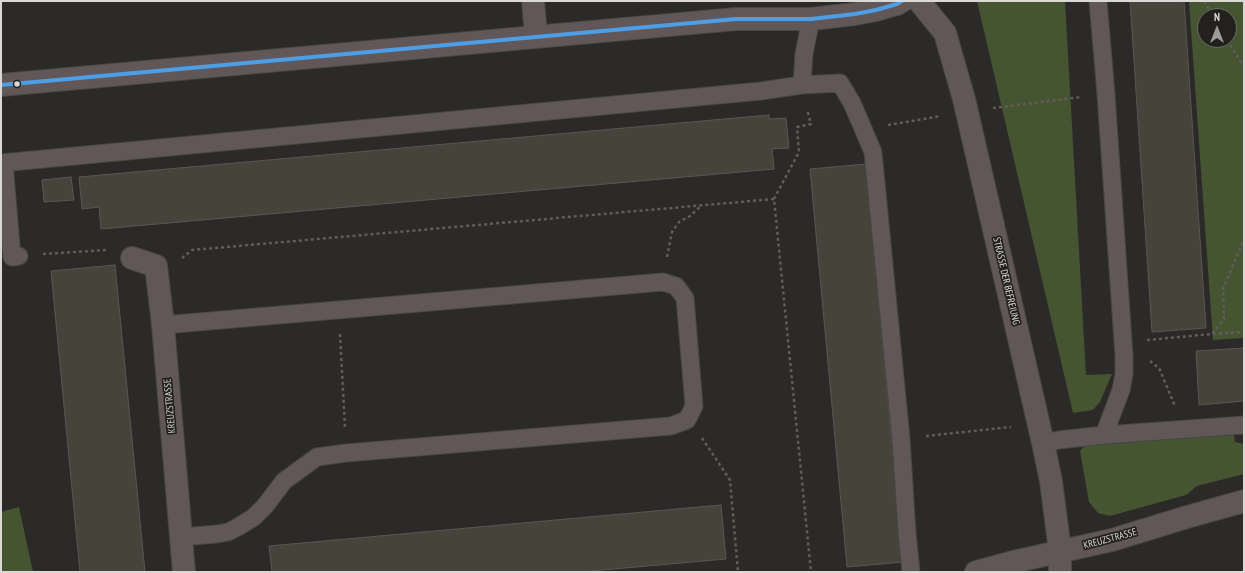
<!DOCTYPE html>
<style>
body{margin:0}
#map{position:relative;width:1245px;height:573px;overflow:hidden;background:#2b2a28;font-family:"PT Sans Narrow",sans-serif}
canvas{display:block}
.frame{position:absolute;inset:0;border:2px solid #dad9d7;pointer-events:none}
.north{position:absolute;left:1197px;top:8px;width:40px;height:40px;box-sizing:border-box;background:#22211e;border:1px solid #6c6b68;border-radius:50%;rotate:0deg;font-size:11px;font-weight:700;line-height:16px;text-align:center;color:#dad9d7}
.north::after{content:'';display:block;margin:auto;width:14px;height:18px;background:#9d9c9a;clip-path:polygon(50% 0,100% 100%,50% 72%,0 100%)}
</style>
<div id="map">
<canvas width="1245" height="573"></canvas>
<div class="frame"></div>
<div class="north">N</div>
</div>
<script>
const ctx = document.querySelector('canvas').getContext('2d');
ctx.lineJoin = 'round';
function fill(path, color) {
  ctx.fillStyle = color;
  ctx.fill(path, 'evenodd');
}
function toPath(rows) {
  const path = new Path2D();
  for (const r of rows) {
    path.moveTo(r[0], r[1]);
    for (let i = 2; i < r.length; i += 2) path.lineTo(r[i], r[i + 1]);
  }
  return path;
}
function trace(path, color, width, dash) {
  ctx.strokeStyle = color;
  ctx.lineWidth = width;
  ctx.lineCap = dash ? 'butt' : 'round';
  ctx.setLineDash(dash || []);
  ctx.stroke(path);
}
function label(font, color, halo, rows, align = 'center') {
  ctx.font = font + ' "PT Sans Narrow",sans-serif';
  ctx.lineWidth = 3.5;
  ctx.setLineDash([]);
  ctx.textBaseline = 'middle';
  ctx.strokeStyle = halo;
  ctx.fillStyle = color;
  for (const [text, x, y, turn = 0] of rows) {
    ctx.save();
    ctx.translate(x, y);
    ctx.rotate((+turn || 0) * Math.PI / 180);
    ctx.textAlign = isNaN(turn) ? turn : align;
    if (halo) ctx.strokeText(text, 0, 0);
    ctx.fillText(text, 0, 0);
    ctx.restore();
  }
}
const green = toPath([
 [977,1,1065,1,1086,375,1112,374,1100,402,1093,410,1073,413],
 [1189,1,1244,1,1244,338,1213,340],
 [1205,16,1229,16,1229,40,1205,40],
 [1234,434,1235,442,1244,444,1244,474,1197,486,1186,495,1110,516,1098,513,1089,502,1080,451,1087,443],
 [19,507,33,572,1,572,1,512]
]);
const building = toPath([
 [1130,1,1184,1,1206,328,1152,332,1130,1],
 [769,115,769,119,786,118,789,148,772,149,774,169,101,229,99,207,82,209,79,177,769,115],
 [866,164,903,562,847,567,810,169,866,164],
 [71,177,74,200,44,202,42,180,71,177],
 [115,265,145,572,80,572,51,271,115,265],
 [1244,348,1244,401,1199,405,1196,351,1244,348],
 [721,505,726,559,580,572,272,572,269,546,721,505]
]);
const path = toPath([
 [1204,1,1213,16],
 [1227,40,1244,67],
 [993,108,1081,97],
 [888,125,941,116],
 [774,199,799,152,797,127,811,124,807,109],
 [43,254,106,250],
 [667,257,672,232,679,222,690,216,702,205],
 [182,258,192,250,774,199,811,572],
 [340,334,345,428],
 [1213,334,1244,332],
 [1147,340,1212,334,1224,319,1223,289,1244,239],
 [1150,361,1159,368,1175,406],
 [926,436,1011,427],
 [702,438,730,480,738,572]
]);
const service = toPath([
 [1098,1,1106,94,1124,356,1124,374,1121,390,1104,435],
 [802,85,804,54,811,19],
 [1,163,761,91,802,85,840,83,852,103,873,152,901,439,907,532,911,572],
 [4,163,12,257,19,256],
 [163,325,663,282,676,286,685,298,694,406,687,420,671,426,346,453,317,457,284,481,265,506,254,517,238,527,228,532,217,534,181,537],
 [1043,443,1059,440,1104,435,1244,425]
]);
const minor = toPath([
 [533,1,536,36],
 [132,258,156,266,163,325,184,572],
 [976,572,1013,562,1112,540,1187,517,1244,501]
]);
const tertiary = toPath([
 [919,1,945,33,964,99,1043,443,1051,481,1060,551,1060,572],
 [1,85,736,19,811,19,855,14,876,10,897,4,902,1]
]);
const bus1 = toPath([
 [1,85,736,19,811,19,855,14,876,10,897,4,902,1]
]);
const markers = [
 [17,84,3.5,"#dad9d7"]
];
const streetNames = [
 ["STRASSE DER BEFREIUNG",1006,281,77],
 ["KREUZSTRASSE",170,406,-95],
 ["KREUZSTRASSE",1110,539,-15]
];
fill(green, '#455431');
fill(building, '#45433a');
trace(building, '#585755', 1);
trace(service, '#464645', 19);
trace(minor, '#464645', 24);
trace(tertiary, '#464645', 24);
trace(path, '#625c5c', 2.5, [3, 3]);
trace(service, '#625758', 17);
trace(minor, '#625758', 22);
trace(tertiary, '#625758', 22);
trace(bus1, '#4d9ee5', 4);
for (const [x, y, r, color] of markers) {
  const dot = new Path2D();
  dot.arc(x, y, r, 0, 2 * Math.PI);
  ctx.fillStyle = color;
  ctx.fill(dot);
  trace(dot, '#22211e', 1.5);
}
label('10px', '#dad9d7', '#22211e', streetNames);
</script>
